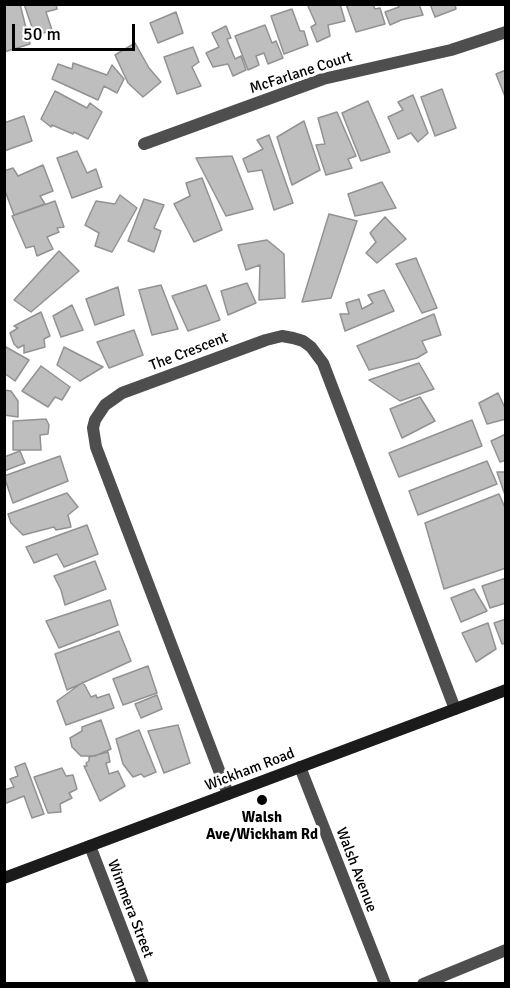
<!DOCTYPE html>
<style>
body{margin:0}
#map{position:relative;width:510px;height:988px;overflow:hidden;background:#fff;font-family:Signika,sans-serif}
canvas{display:block}
.frame{position:absolute;inset:0;border:6px solid #000;pointer-events:none}
.scale{position:absolute;left:12px;top:24px;width:123px;height:27px;box-sizing:border-box;border:3px solid #000;border-top:0;padding-left:8px;font-size:18px;line-height:21px;white-space:nowrap;color:#000;-webkit-text-stroke:4px #fff;paint-order:stroke}
</style>
<div id="map">
<canvas width="510" height="988"></canvas>
<div class="frame"></div>
<div class="scale">50 m</div>
</div>
<script>
const ctx = document.querySelector('canvas').getContext('2d');
ctx.lineJoin = 'round';
function fill(path, color) {
  ctx.fillStyle = color;
  ctx.fill(path, 'evenodd');
}
function toPath(rows) {
  const path = new Path2D();
  for (const r of rows) {
    path.moveTo(r[0], r[1]);
    for (let i = 2; i < r.length; i += 2) path.lineTo(r[i], r[i + 1]);
  }
  return path;
}
function trace(path, color, width, dash) {
  ctx.strokeStyle = color;
  ctx.lineWidth = width;
  ctx.lineCap = dash ? 'butt' : 'round';
  ctx.setLineDash(dash || []);
  ctx.stroke(path);
}
function label(font, color, halo, rows, align = 'center') {
  ctx.font = font + ' Signika,sans-serif';
  ctx.lineWidth = 6;
  ctx.setLineDash([]);
  ctx.textBaseline = 'middle';
  ctx.strokeStyle = halo;
  ctx.fillStyle = color;
  for (const [text, x, y, turn = 0] of rows) {
    ctx.save();
    ctx.translate(x, y);
    ctx.rotate((+turn || 0) * Math.PI / 180);
    ctx.textAlign = isNaN(turn) ? turn : align;
    if (halo) ctx.strokeText(text, 0, 0);
    ctx.fillText(text, 0, 0);
    ctx.restore();
  }
}
const building = toPath([
 [4,4,20,4,30,44,4,52,4,4],
 [24,4,56,4,57,9,46,12,52,30,35,36,24,4],
 [307,4,340,4,345,21,328,25,330,36,317,42,311,27,316,24,307,4],
 [346,4,373,4,375,9,380,8,385,24,356,32,346,4],
 [397,4,419,4,423,15,401,20,390,25,385,12,399,7,397,4],
 [430,4,455,4,456,9,435,17,430,4],
 [292,9,300,31,304,31,308,45,284,54,271,16,292,9],
 [176,12,183,33,158,43,150,23,176,12],
 [265,25,272,43,276,41,283,58,268,64,264,53,256,56,259,65,248,70,235,36,265,25],
 [226,26,231,38,227,39,235,59,241,56,246,70,233,76,228,64,213,67,206,53,219,47,212,33,226,26],
 [135,43,149,68,161,82,143,97,128,83,115,55,135,43],
 [193,47,199,62,192,67,201,86,177,94,164,57,193,47],
 [73,63,107,75,112,65,124,79,117,93,104,86,98,100,52,79,58,64,72,69,73,63],
 [506,70,506,99,496,74,506,70],
 [442,89,456,128,435,136,421,97,442,89],
 [55,91,87,108,90,103,102,112,88,139,74,132,73,134,52,125,51,127,41,119,55,91],
 [413,95,428,133,418,142,411,133,398,139,388,117,403,110,398,102,413,95],
 [368,101,390,152,361,161,342,113,368,101],
 [337,112,356,156,348,159,352,168,326,175,316,145,325,144,318,118,337,112],
 [24,116,32,141,4,151,4,123,24,116],
 [304,121,320,170,292,185,277,137,304,121],
 [269,135,293,203,274,210,262,170,248,172,243,159,263,149,257,140,269,135],
 [77,151,87,173,96,169,102,187,72,198,57,158,77,151],
 [232,156,253,209,226,216,196,158,232,156],
 [43,165,53,191,40,196,45,204,14,215,4,188,4,171,13,168,18,176,43,165],
 [202,178,222,230,194,242,174,204,190,196,186,183,202,178],
 [382,182,396,208,355,216,348,194,382,182],
 [120,195,137,208,112,252,95,246,99,233,85,225,96,201,115,204,120,195],
 [144,199,164,205,154,228,161,231,154,252,128,241,144,199],
 [55,201,64,227,57,228,59,232,47,237,53,249,37,256,34,246,26,248,12,216,55,201],
 [329,214,357,221,331,298,302,302,329,214],
 [385,217,406,239,377,263,366,253,376,242,370,233,385,217],
 [267,240,284,254,285,298,259,300,260,265,246,270,238,245,267,240],
 [59,251,79,271,31,312,14,300,59,251],
 [416,258,437,308,422,313,396,264,416,258],
 [247,283,256,303,228,315,221,291,247,283],
 [161,285,178,329,152,335,139,290,161,285],
 [206,285,220,320,188,331,172,296,206,285],
 [118,287,124,315,95,325,86,299,118,287],
 [384,290,394,311,345,331,340,314,349,314,346,303,359,299,362,309,373,303,368,295,384,290],
 [72,305,83,330,61,337,53,316,72,305],
 [41,312,50,336,44,339,45,347,24,353,24,345,18,348,14,344,10,333,18,328,14,326,41,312],
 [434,314,441,335,422,341,427,352,417,358,369,370,357,346,434,314],
 [134,330,143,355,109,368,97,342,134,330],
 [4,346,29,360,15,381,4,373,4,346],
 [64,347,103,367,80,381,57,365,64,347],
 [419,363,434,389,400,401,369,380,419,363],
 [41,366,70,387,62,400,55,397,48,407,22,391,41,366],
 [4,390,11,391,18,401,18,417,4,415,4,390],
 [498,393,506,410,506,419,487,424,479,403,498,393],
 [420,397,435,421,402,438,390,409,420,397],
 [46,419,49,425,48,434,40,435,41,450,13,450,13,421,46,419],
 [472,420,482,446,399,477,389,453,472,420],
 [506,434,506,460,500,462,491,441,506,434],
 [20,451,25,463,4,471,4,457,20,451],
 [60,456,68,481,13,503,4,476,60,456],
 [487,461,497,484,418,515,409,491,487,461],
 [497,472,506,472,506,498,497,472],
 [67,493,78,507,68,515,71,527,56,530,54,527,23,535,11,523,8,514,67,493],
 [499,494,506,510,506,568,444,589,425,523,499,494],
 [87,525,98,554,64,567,57,554,34,563,26,547,87,525],
 [95,561,106,589,65,605,61,590,54,576,95,561],
 [506,578,506,603,490,608,482,586,506,578],
 [474,589,487,611,461,622,451,598,474,589],
 [110,600,118,625,59,648,46,621,110,600],
 [506,619,506,643,502,644,494,623,506,619],
 [488,623,496,649,476,662,462,633,488,623],
 [119,631,131,661,67,690,55,654,119,631],
 [148,666,157,693,123,705,113,679,148,666],
 [83,682,91,697,96,695,97,698,109,694,114,708,66,725,57,701,83,682],
 [157,695,162,709,141,718,135,704,157,695],
 [101,720,111,749,95,756,81,756,72,747,70,738,82,731,82,727,101,720],
 [178,725,190,763,164,773,148,731,178,725],
 [139,730,156,772,144,777,141,774,133,777,123,764,116,739,139,730],
 [108,752,110,762,106,763,109,774,118,771,125,786,100,801,84,766,87,766,86,763,89,761,89,757,108,752],
 [25,763,44,814,32,818,24,796,4,804,4,790,14,787,10,779,18,776,15,767,25,763],
 [62,768,66,776,73,775,77,789,69,793,72,798,60,804,61,812,48,813,34,777,62,768]
]);
const minor = toPath([
 [144,144,323,79,451,50,506,32],
 [300,767,385,984],
 [228,794,96,447,93,428,95,420,105,405,122,393,266,340,282,336,293,338,303,341,311,347,323,363,455,709],
 [90,846,143,984],
 [423,984,506,950]
]);
const secondary = toPath([
 [4,878,506,690]
]);
const markers = [
 [262,800,6,"#000"]
];
const streetNames = [
 ["McFarlane Court",301,73,-18],
 ["The Crescent",189,352,-21],
 ["Wickham Road",250,770,-21],
 ["Walsh Avenue",356,870,69],
 ["Wimmera Street",130,909,69]
];
const poiNames = [
 ["Walsh",262,818],
 ["Ave/Wickham Rd",262,835]
];
fill(building, '#bebebe');
trace(building, '#929292', 1.5);
trace(minor, '#4e4e4e', 12);
trace(secondary, '#1b1b1b', 12);
for (const [x, y, r, color] of markers) {
  const dot = new Path2D();
  dot.arc(x, y, r, 0, 2 * Math.PI);
  ctx.fillStyle = color;
  ctx.fill(dot);
  trace(dot, '#fff', 2);
}
label('15px', '#000', '#fff', streetNames);
label('bold 15px', '#000', '#fff', poiNames);
</script>
